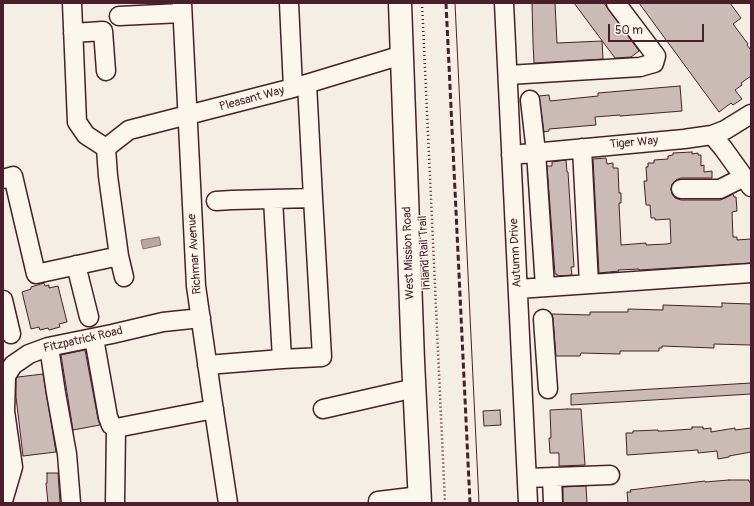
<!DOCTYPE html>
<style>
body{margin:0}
#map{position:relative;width:754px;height:506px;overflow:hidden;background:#f4eee4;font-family:Pangolin,sans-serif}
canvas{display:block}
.frame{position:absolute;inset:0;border:4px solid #4a1f2b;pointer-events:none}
.scale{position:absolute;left:608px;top:24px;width:96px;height:18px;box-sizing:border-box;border:2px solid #4a1f2b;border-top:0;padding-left:5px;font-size:12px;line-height:14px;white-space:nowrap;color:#4a1f2b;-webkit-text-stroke:3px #fbf7ec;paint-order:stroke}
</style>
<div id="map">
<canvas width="754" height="506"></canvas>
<div class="frame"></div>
<div class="scale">50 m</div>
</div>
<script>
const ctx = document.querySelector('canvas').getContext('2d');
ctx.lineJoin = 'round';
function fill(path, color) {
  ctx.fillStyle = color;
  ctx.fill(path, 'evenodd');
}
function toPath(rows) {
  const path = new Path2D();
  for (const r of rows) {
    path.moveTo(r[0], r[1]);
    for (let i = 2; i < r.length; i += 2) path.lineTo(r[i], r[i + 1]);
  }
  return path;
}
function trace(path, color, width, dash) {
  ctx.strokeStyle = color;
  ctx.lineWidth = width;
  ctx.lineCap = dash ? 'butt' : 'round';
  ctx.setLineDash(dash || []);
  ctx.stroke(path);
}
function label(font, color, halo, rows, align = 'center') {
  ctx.font = font + ' Pangolin,sans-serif';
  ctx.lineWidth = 3;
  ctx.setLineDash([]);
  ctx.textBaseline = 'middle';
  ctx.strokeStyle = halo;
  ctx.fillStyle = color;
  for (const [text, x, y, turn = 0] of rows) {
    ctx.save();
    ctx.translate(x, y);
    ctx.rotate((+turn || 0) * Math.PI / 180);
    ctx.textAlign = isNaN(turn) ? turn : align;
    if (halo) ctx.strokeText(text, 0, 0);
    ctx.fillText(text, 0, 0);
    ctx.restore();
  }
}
const water = toPath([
 [159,237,161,245,143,249,141,240,159,237]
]);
const building = toPath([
 [532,3,555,3,557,43,602,41,603,59,534,63,533,43,532,3],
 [574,3,604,3,608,9,639,51,631,57,615,58,574,3],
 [639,3,730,3,741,18,733,24,748,44,747,45,751,50,751,76,741,83,742,85,735,90,742,99,733,105,731,103,719,112,639,3],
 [680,86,682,111,620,116,620,115,595,117,596,125,549,129,549,131,544,132,539,96,549,95,550,101,598,96,598,93,680,86],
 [692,152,692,154,698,153,698,155,701,155,701,166,704,165,704,172,712,171,712,178,681,178,676,180,672,184,671,189,672,194,675,198,681,200,720,200,725,198,733,194,734,197,736,197,737,211,732,212,733,237,737,237,737,240,751,239,751,263,639,270,639,269,618,270,619,271,599,273,593,159,606,158,607,164,613,163,613,168,618,168,619,193,621,193,621,203,619,203,621,245,646,243,646,245,667,244,671,243,670,219,655,220,655,218,651,218,650,205,646,205,644,181,647,181,646,167,648,167,648,163,654,163,654,160,668,159,668,156,673,155,673,153,692,152],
 [566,160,567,172,568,172,574,267,571,267,572,275,557,276,557,274,555,274,547,166,552,166,552,162,566,160],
 [44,283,45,286,49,285,49,288,58,286,67,322,59,324,60,327,49,330,48,328,40,330,39,327,31,329,22,292,31,289,31,287,44,283],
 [722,303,751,304,751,345,714,344,714,348,662,346,662,348,659,348,659,351,620,351,620,354,581,353,580,356,556,356,553,318,552,314,590,315,590,312,628,312,628,309,663,310,663,305,722,307,722,303],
 [85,350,98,419,100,425,73,430,61,355,85,350],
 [43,374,56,452,23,456,16,397,16,379,18,377,43,374],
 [751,383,751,394,571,405,571,394,751,383],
 [567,409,581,409,585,465,559,466,559,453,550,453,549,438,551,438,550,410,567,409],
 [500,410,501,425,484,426,483,411,500,410],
 [692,427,703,427,703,429,711,428,711,432,735,428,735,430,751,428,751,452,729,456,729,457,718,459,717,451,698,453,698,450,627,455,626,433,633,433,633,431,658,430,658,431,663,431,692,429,692,427],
 [47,473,58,473,60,503,48,503,46,483,47,483,47,473],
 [729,480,749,480,749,482,751,482,751,503,628,503,627,492,631,492,630,490,705,481,705,482,729,480],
 [586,486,587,503,563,503,563,487,586,486]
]);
const path = toPath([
 [422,3,445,503]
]);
const minor = toPath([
 [72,3,77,122,86,135,106,148],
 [182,3,196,286,213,404,228,503],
 [289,3,293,88],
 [504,3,528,503],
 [119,16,182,13],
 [73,33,103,31,106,71],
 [508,75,640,67,654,63,656,56,616,3],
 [307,84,313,198],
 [530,100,536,152,545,287],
 [712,135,723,148,751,187],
 [106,148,129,130,293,88,402,55],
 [106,148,108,176,119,256],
 [582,148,589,284],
 [511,155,684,139,712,135,725,130,751,114],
 [3,179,13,176,36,274,119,256,124,277],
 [681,189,720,189,744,177],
 [273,199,282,359],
 [76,265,89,317],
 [518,289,751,273],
 [3,300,11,334],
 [543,319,548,389],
 [94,338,108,417,111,425,116,428,214,409],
 [49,347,56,393,67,454,71,503],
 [207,365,282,359,322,357,313,198,232,200,216,201],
 [323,409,415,388],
 [552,477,553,503],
 [527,478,610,475],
 [3,501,13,467,5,411,6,376,13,365,29,354,48,347,112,334,163,322,201,318],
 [115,503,116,428],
 [378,503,378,501,420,496]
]);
const major = toPath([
 [400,3,413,361,420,503]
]);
const tram = toPath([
 [455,3,479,503]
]);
const rail = toPath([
 [446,3,470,503]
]);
const streetNames = [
 ["Pleasant Way",252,99,-15],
 ["Tiger Way",634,143,-5],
 ["West Mission Road",409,253,-92],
 ["Inland Rail Trail",425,253,-93],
 ["Autumn Drive",516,253,-93],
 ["Richmar Avenue",195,254,-94],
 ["Fitzpatrick Road",83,340,-13]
];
fill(water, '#baa7a5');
trace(water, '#8d7174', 1);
fill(building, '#cabbb6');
trace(building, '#4a1f2b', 1);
trace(minor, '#4a1f2b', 21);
trace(major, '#4a1f2b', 25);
trace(path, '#4a1f2b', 2.5, [1, 3]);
trace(minor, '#fbf7ec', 18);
trace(major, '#fbf7ec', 22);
trace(tram, '#4a1f2b', 1);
trace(rail, '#4a1f2b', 3, [6, 3]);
label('12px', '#4a1f2b', '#fbf7ec', streetNames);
</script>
